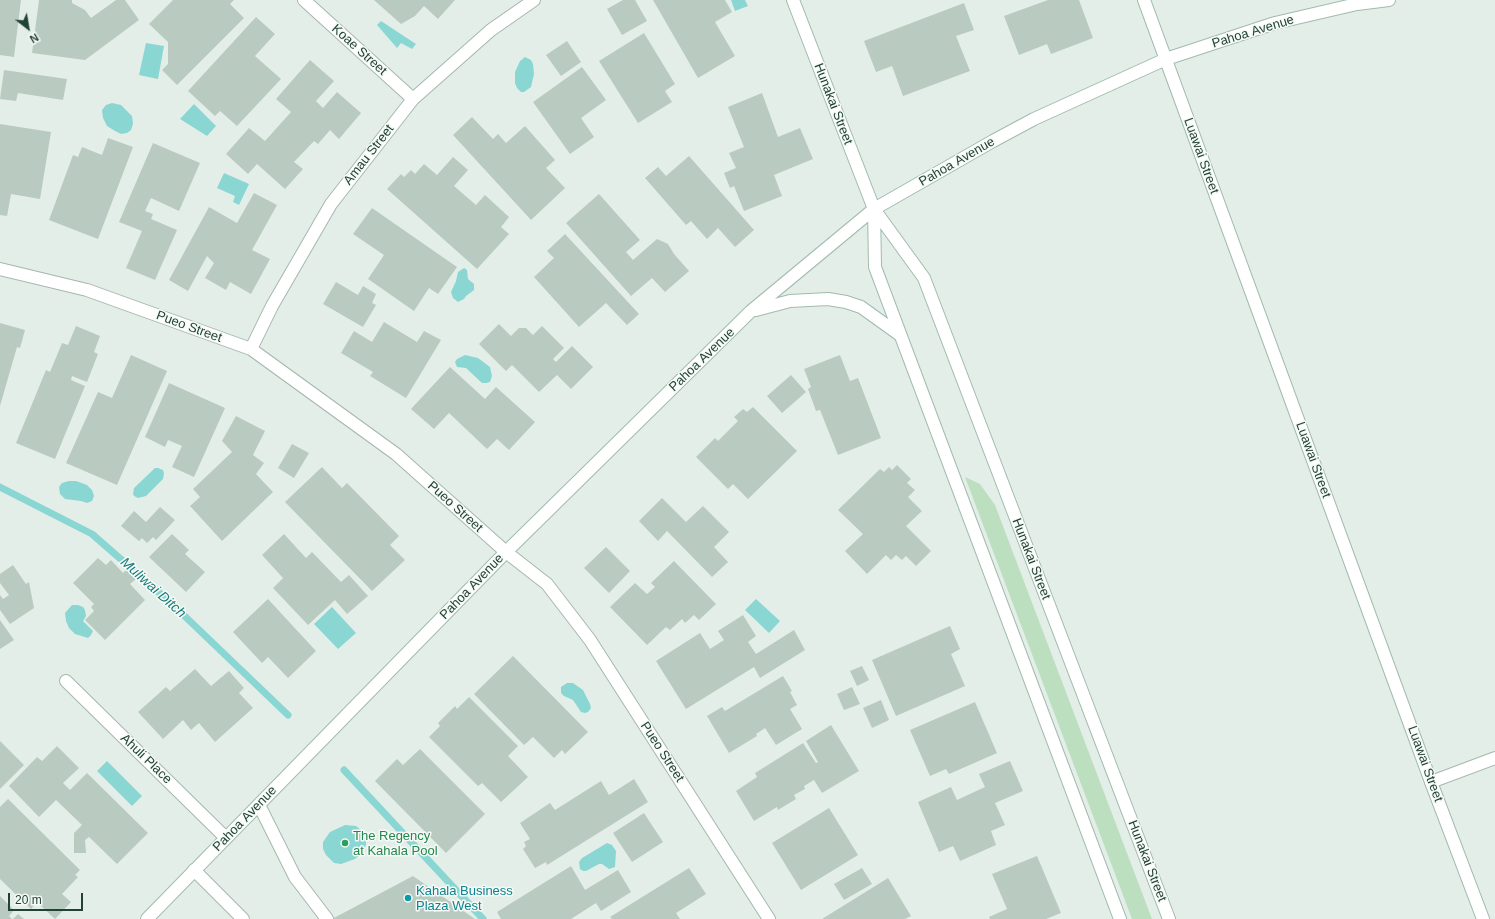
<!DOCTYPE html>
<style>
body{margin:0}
#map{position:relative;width:1495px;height:919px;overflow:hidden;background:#e4eee8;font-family:Arial,sans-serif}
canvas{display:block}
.north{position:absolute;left:8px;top:8px;width:40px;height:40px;-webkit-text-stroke:3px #f5faf7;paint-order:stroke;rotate:149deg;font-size:11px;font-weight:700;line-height:16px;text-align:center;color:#224233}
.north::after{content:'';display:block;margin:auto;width:14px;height:18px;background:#224233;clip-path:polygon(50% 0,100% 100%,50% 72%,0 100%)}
.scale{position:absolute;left:8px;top:893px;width:75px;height:18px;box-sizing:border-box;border:2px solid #224233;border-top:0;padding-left:5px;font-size:12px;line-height:14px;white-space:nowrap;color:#224233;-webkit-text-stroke:3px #f5faf7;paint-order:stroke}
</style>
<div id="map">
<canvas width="1495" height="919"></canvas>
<div class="north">N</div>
<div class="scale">20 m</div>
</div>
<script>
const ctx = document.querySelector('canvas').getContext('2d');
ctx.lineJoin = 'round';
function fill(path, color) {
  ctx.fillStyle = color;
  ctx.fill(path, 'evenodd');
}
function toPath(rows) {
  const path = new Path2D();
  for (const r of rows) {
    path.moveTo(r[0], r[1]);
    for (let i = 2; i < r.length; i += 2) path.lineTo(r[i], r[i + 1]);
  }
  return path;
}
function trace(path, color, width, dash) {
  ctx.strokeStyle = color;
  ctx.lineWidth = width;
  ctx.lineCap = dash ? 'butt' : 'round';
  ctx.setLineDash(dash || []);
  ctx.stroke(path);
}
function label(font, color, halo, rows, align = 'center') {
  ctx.font = font + ' Arial,sans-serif';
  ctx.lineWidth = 3;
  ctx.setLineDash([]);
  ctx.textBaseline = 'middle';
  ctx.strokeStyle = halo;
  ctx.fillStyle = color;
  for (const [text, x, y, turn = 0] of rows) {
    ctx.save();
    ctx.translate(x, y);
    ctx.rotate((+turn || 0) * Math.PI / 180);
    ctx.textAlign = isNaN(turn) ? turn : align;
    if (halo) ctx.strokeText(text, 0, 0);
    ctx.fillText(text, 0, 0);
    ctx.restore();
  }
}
const green = toPath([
 [965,477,980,484,995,505,1152,919,1132,919]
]);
const water = toPath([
 [731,0,745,0,748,6,735,11],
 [381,21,416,44,412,49,401,43,397,48,377,25],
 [146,43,164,46,158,79,139,75],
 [525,57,531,60,533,64,534,74,531,87,524,92,521,92,517,88,515,83,515,72,520,61],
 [112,103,121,105,132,116,133,124,131,130,127,133,121,134,115,131,107,126,103,118,102,110,106,105],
 [194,104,216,126,207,136,180,119],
 [224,173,249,184,239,205,233,202,235,196,217,188],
 [464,268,467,270,468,279,474,284,474,290,466,296,464,299,458,302,453,298,451,292,456,281,458,272],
 [465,355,478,358,490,367,492,376,490,382,487,383,482,383,466,368,457,367,455,362,457,359],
 [155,468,158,468,163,470,164,473,163,479,146,496,138,498,134,496,133,494,134,488],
 [69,481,76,481,87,485,92,490,94,496,92,501,87,503,81,501,65,499,60,494,59,487,62,483],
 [756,599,780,621,769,633,745,610],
 [72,605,78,605,83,607,85,610,86,616,83,621,93,631,91,635,88,638,75,634,69,628,66,621,65,613],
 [332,607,356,633,338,649,314,624],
 [567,683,573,683,583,690,590,704,591,708,588,712,585,713,581,712,573,700,564,696,561,693,561,687],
 [107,761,142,796,132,806,97,771],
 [345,825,356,826,361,830,366,840,366,845,362,853,355,859,341,864,334,863,326,855,323,849,323,842,330,832],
 [607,843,612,845,616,851,615,867,609,869,602,864,599,864,586,871,583,871,580,869,579,862,582,858]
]);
const stream = toPath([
 [0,487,92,534,171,603,288,715],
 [344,770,483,919]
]);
const building = toPath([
 [0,0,21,0,14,57,0,55],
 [39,0,72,0,72,3,85,10,91,18,116,0,125,0,139,20,85,60,32,53],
 [173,0,234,0,230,4,244,18,177,85,162,70,168,64,168,42,149,24],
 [374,0,455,0,438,19,424,6,415,16,401,24],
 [623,0,635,0,647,21,622,35,607,9],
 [653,0,725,0,732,12,715,22,735,56,698,78],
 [1048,0,1079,0,1093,38,1051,54,1047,44,1019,55,1004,16],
 [964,3,974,30,956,36,970,71,903,96,892,66,876,72,864,41],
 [256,17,275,34,255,56,281,79,237,126,220,111,215,116,188,91],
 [644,33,675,84,665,91,672,102,638,123,599,61],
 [567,41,581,62,561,76,546,55],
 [310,60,334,81,316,101,323,108,337,92,361,113,339,139,330,130,318,144,314,141,294,162,303,169,285,189,257,164,248,174,226,154,249,128,265,141,291,112,276,99],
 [582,67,606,100,581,118,594,137,570,154,533,102],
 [4,70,67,79,63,100,18,93,16,101,0,99],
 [762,93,778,137,800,128,813,159,774,175,782,196,744,211,734,186,730,188,724,173,736,168,729,153,744,147,728,107],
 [472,117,493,139,498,134,506,143,525,126,555,160,546,168,565,188,531,220,453,135],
 [0,124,51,132,40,199,11,194,7,216,0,215],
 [108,138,133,147,98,239,49,220,73,155,78,157,82,147,102,155],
 [153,143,200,163,179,211,151,198,145,211,153,214,151,219,177,230,155,280,126,268,142,231,119,222],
 [689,156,754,230,735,247,718,228,707,239,691,221,686,225,645,178,658,167,666,176],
 [453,157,468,170,454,186,476,205,485,195,509,217,501,227,509,234,477,269,387,189,401,174,404,177,411,170,415,174,424,164,437,175],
 [254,193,277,205,252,250,270,259,251,294,230,282,226,290,205,278,214,263,207,256,188,291,169,280,209,207,237,223],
 [599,194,640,240,626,252,633,260,657,239,668,244,674,254,689,271,665,292,652,278,631,296,566,223],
 [372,208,457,267,438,294,429,288,414,311,368,279,384,255,353,234],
 [565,234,639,314,627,325,606,303,579,327,534,277,554,258,547,251],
 [336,282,358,295,363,286,376,294,372,303,376,305,363,327,323,304],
 [384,322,417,342,424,331,441,340,406,398,370,376,373,372,341,353,354,331,372,342],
 [0,323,25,330,20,348,17,347,0,406],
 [499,324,511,336,519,328,526,328,533,335,542,326,564,348,553,359,556,362,572,346,593,367,571,389,557,375,539,392,512,365,506,371,479,344],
 [76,326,100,336,94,352,98,354,87,382,72,376,71,380,85,386,55,459,16,443,46,370,50,372,62,343,68,345],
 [131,355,167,371,117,485,66,463,98,392,112,398],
 [840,355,850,381,858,378,881,438,838,455,820,410,816,411,808,389,811,387,804,369],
 [450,367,485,399,496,387,535,422,509,450,497,439,487,449,449,413,434,429,411,409],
 [791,375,806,392,782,413,767,396],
 [169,383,225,408,194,477,172,467,182,446,168,440,165,447,145,437],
 [753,407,797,451,748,499,733,484,728,489,696,457,715,438,718,441,738,421,734,417,743,409,747,412],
 [236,416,265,431,253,455,264,463,256,474,273,492,222,541,190,506,200,497,193,489,232,452,222,441],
 [292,444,309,453,294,478,278,468],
 [897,465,911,479,907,483,915,490,908,497,922,511,906,526,931,551,916,566,906,556,902,560,896,555,891,560,886,555,867,574,845,551,863,534,838,510,880,469,884,472,889,467,892,470],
 [322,467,342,488,347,483,399,536,390,545,405,560,372,591,285,502],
 [662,498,686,522,703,506,729,532,714,547,728,562,712,577,667,531,658,541,639,521],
 [160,507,175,520,156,540,153,537,147,543,142,538,139,541,121,526,134,511,146,522],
 [172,534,189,550,185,554,205,572,186,592,149,557],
 [284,534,306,558,312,552,341,582,349,575,368,596,347,614,335,600,308,625,273,588,283,578,262,555],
 [606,547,630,571,609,593,584,568],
 [98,558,106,565,111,560,123,573,127,569,136,579,130,584,145,600,105,640,85,620,94,611,91,607,94,604,73,583],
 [674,561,716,604,699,620,694,615,685,623,682,619,670,630,666,627,647,645,610,607,635,583,647,594,655,587,651,583],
 [13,565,26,584,29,582,34,608,10,624,0,610,0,595,3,599,9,595,0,583,0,574],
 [268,599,316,651,288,678,268,657,262,663,233,632],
 [743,615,756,636,748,642,756,654,794,630,805,650,760,678,754,667,686,709,656,661,700,633,710,649,724,640,718,631],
 [0,620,14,640,0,649],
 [950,626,960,649,951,654,965,686,896,716,872,660],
 [513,656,588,732,565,754,562,750,554,758,533,737,524,745,474,694],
 [862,666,869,680,857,686,850,671],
 [195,669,211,686,229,671,244,688,239,693,253,708,215,742,199,723,191,730,183,720,163,739,138,712,166,687,170,691],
 [783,676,792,691,790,692,797,705,790,709,802,729,776,745,765,728,756,734,757,736,729,753,707,716,722,707,725,711],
 [852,687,860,704,844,710,837,694],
 [469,697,518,746,508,756,528,777,501,802,482,783,478,786,429,737,440,726,438,723,455,706,457,709],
 [881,700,889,720,872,728,863,708],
 [975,702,997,753,949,774,946,769,930,776,910,730],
 [831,725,859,771,822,793,814,780,804,786,805,789,794,795,796,799,778,810,777,807,754,821,736,791,757,777,755,773,803,743,816,763,818,762,806,741],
 [0,741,24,765,0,789],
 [57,746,79,768,63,783,70,790,87,773,148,833,117,864,89,837,85,840,86,853,74,853,74,833,82,825,56,800,39,817,9,786,37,757,42,761],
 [420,749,485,814,446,853,375,781,397,759,403,765],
 [1010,761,1023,791,995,803,1005,825,991,831,996,845,960,861,953,846,939,852,918,802,951,787,957,800,985,787,979,774],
 [634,779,648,802,547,865,546,862,535,868,523,849,526,846,524,842,530,839,520,823,550,803,555,810,601,781,609,795],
 [8,799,80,870,75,875,78,877,62,894,71,902,55,919,37,902,31,909,0,879,0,807],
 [829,808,858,855,801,890,772,843],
 [644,813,663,842,632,862,613,833],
 [1037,856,1061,913,1046,919,990,919,989,917,1007,909,992,874],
 [571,866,585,890,618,870,631,892,601,911,596,903,571,919,501,919,497,912],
 [689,868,706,894,676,913,680,919,612,919,610,917],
 [862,868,872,884,844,900,834,884],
 [413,876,475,919,332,919],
 [888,878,911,916,905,919,822,919],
 [0,896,14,910,9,916,12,919,0,919],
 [18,914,24,919,13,919]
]);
const lane = toPath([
 [259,805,295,877,327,919],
 [194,870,243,919]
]);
const street = toPath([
 [304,0,413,99],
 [0,269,87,290,251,349,396,454,506,552,547,584,590,640,769,919],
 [251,349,272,306,331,204,413,99,491,30,534,0],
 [66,681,226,838],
 [1431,782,1495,758]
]);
const secondary = toPath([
 [793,0,874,209,924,278,1169,919],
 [1144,0,1431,782,1483,919],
 [874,209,875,267,1120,919],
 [756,310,790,301,828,299,846,302,861,307,900,335],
 [147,919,506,552,751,311,874,209,993,141,1034,119,1166,59,1275,23,1357,4,1389,0]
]);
const markers = [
 [345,843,4,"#2e9e5b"],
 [408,898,4,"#0f9aa8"]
];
const streetNames = [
 ["Pahoa Avenue",1253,32,-17],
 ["Koae Street",359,50,42],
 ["Hunakai Street",833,104,69],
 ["Amau Street",369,155,-52],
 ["Luawai Street",1201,156,70],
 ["Pahoa Avenue",957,162,-30],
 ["Pueo Street",189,327,20],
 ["Pahoa Avenue",702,360,-44],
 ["Luawai Street",1313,460,70],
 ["Pueo Street",455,507,42],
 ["Hunakai Street",1031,559,69],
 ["Pahoa Avenue",472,587,-46],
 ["Pueo Street",662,752,57],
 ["Ahuli Place",146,759,44],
 ["Luawai Street",1425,764,70],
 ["Pahoa Avenue",245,819,-46],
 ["Hunakai Street",1147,861,69]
];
const leisureNames = [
 ["The Regency",353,836],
 ["at Kahala Pool",353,851]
];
const cultureNames = [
 ["Kahala Business",416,891],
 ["Plaza West",416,906]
];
const waterNames = [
 ["Muliwai Ditch",153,588,42]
];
fill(green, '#bce0bf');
fill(water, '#8ad6d3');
trace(stream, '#8ad6d3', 7);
fill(building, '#b9cac0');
trace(lane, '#a6b7ae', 14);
trace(street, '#a6b7ae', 14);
trace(secondary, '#a2bbae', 14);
trace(lane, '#fff', 12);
trace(street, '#fff', 12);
trace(secondary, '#fff', 12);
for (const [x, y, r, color] of markers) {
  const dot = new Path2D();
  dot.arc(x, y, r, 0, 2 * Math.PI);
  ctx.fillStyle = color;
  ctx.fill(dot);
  trace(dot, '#f5faf7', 1.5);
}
label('13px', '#224233', '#f5faf7', streetNames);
label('13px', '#27864d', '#f5faf7', leisureNames, 'left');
label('13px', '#0d838f', '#f5faf7', cultureNames, 'left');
label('italic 14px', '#187c7a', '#f5faf7', waterNames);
</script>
